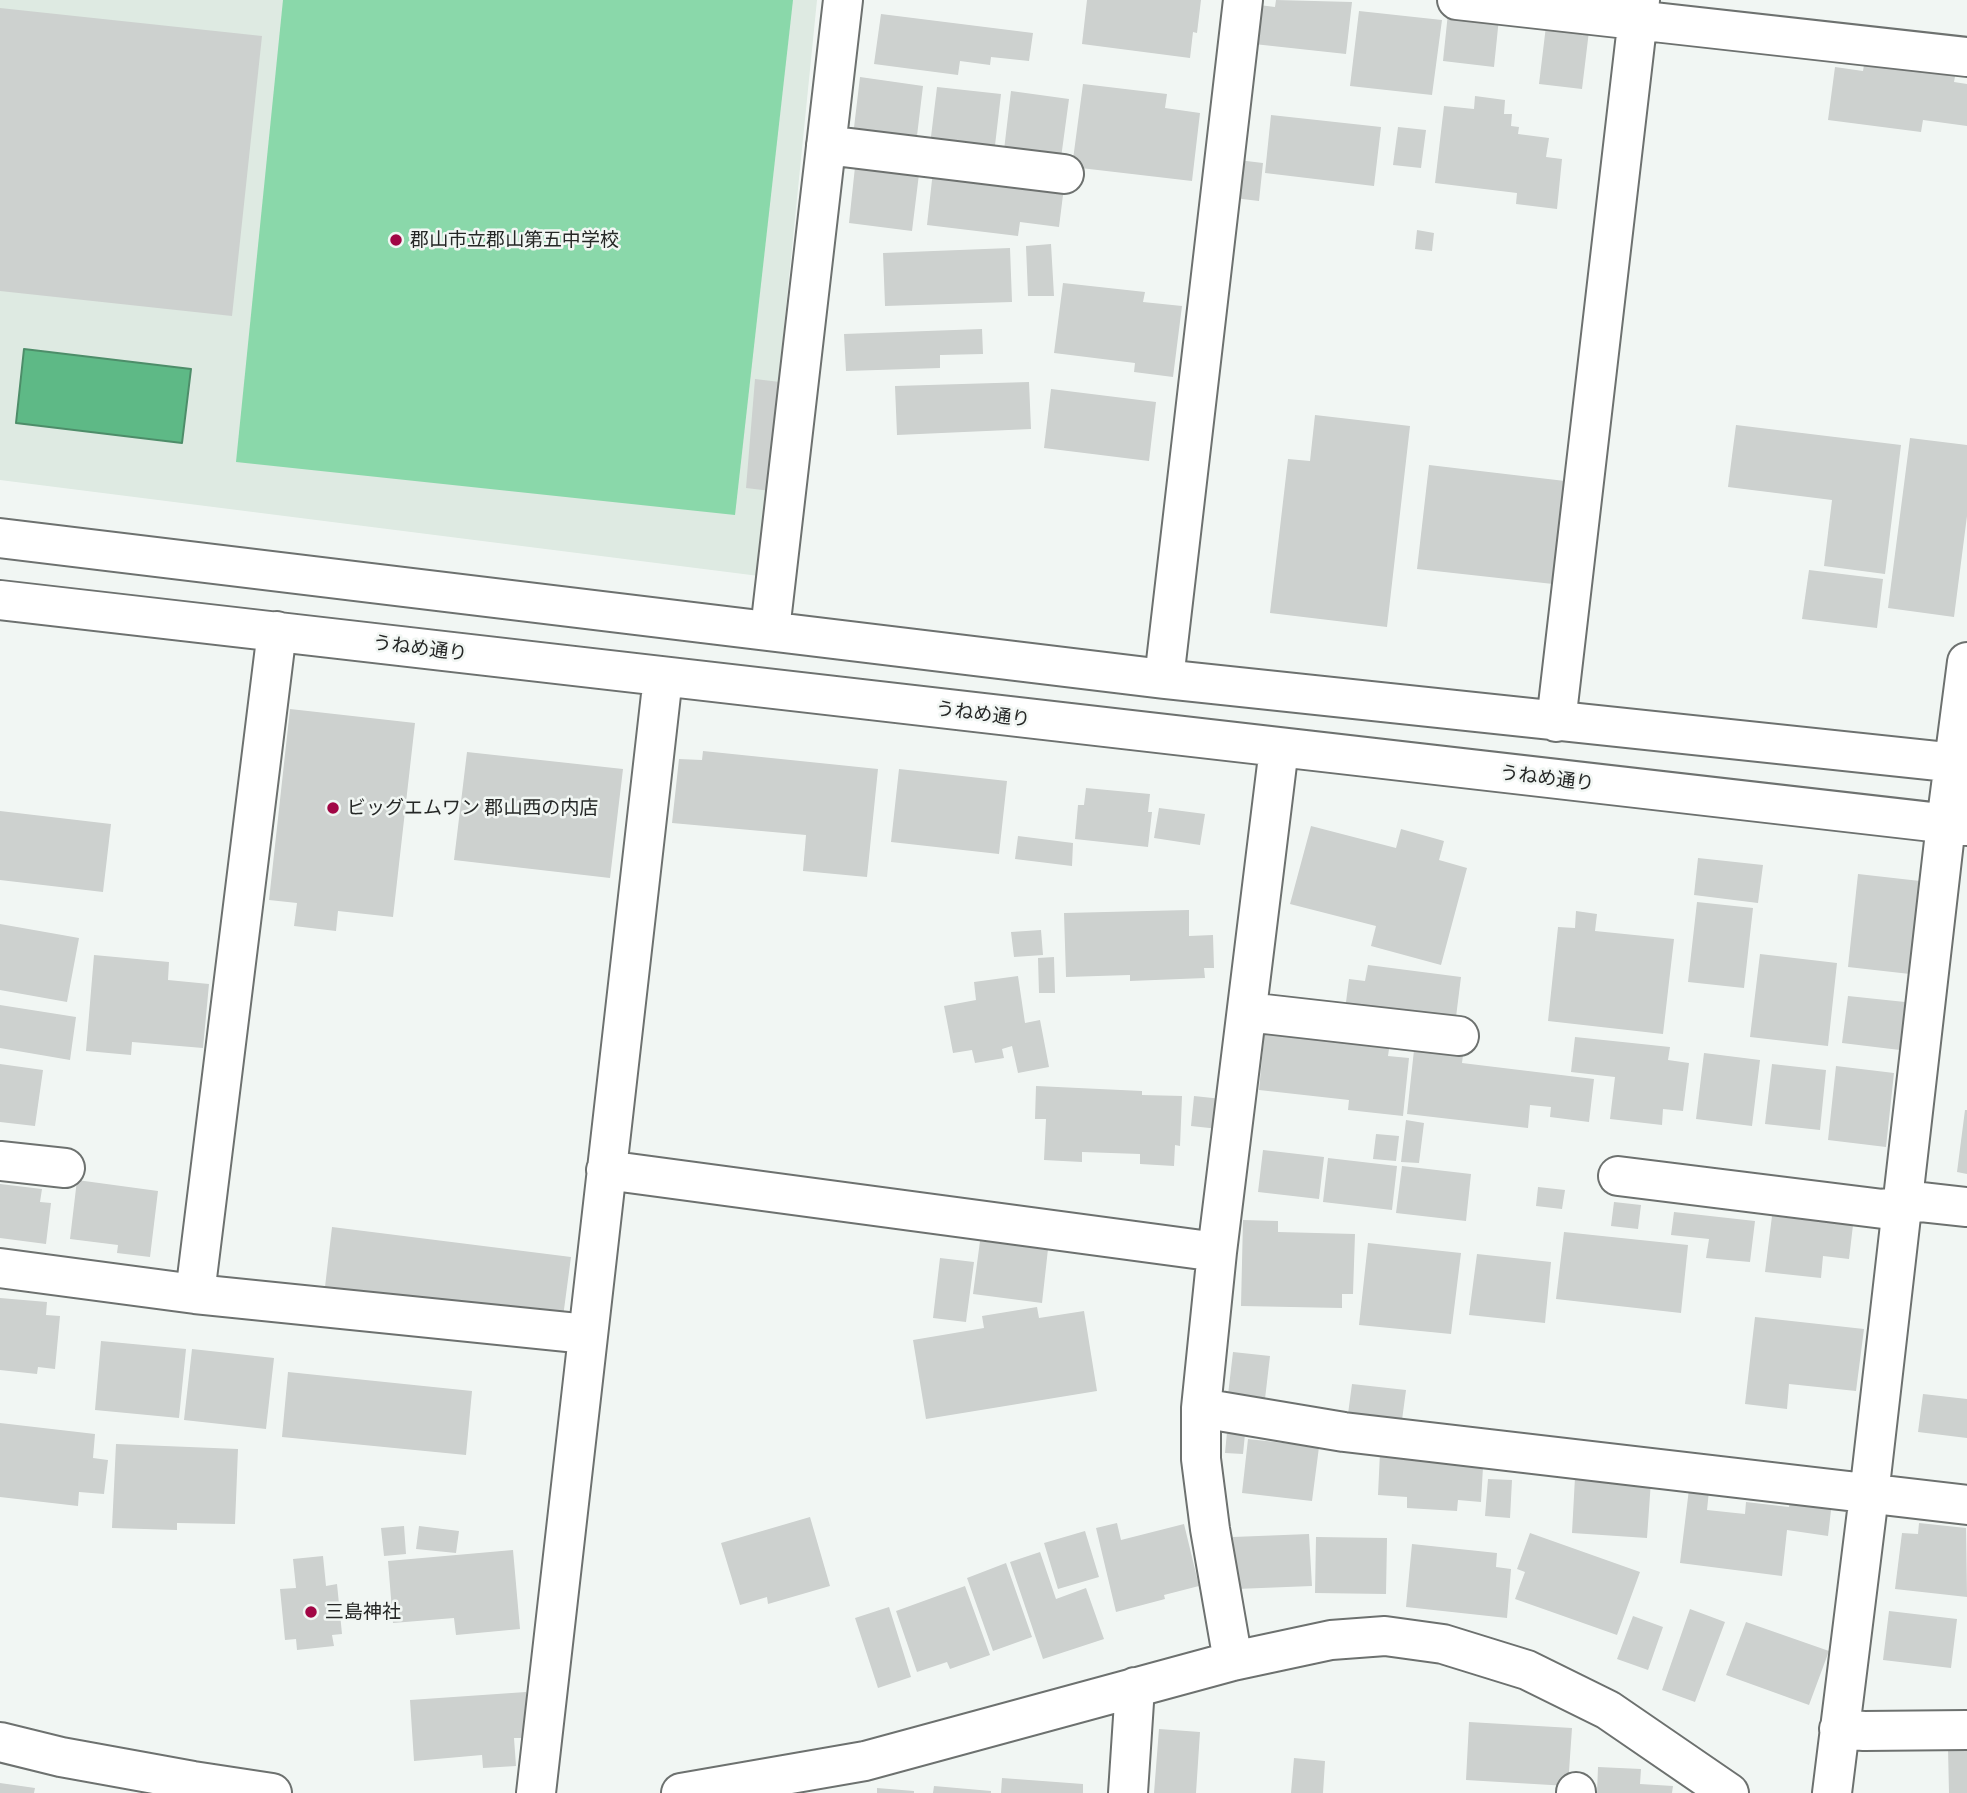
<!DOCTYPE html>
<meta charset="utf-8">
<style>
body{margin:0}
canvas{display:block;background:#f1f6f3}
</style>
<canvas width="1967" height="1793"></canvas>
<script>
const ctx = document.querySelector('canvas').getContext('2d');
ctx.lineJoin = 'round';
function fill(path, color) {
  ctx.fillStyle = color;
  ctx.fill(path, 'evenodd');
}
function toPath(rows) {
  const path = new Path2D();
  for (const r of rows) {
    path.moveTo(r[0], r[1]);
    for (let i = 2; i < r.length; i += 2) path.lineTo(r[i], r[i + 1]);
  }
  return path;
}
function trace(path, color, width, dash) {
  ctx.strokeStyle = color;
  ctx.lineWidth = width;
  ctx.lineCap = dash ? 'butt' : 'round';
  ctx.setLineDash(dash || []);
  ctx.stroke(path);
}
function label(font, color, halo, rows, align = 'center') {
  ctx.font = font + ' "Exo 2","Noto Sans JP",sans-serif';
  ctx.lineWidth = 5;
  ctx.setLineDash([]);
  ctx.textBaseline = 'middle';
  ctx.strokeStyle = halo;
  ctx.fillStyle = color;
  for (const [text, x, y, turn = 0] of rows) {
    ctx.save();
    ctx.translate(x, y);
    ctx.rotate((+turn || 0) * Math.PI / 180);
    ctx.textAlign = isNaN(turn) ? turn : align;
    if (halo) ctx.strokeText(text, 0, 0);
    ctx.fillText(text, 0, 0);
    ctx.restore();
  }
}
const built = toPath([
 [0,0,817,0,759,576,0,480]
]);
const green = toPath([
 [283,0,793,0,735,515,236,462]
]);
const water = toPath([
 [24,349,191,369,182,443,16,423,24,349]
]);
const building = toPath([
 [1087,0,1201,0,1197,33,1193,32,1190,58,1082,44],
 [1276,0,1352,2,1346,54,1254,44,1259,5,1275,7],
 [0,8,262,36,232,316,0,291],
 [1359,11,1442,20,1432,95,1350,86],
 [1448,13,1499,18,1494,67,1443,61],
 [881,14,1033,33,1029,61,991,57,990,65,960,61,958,75,874,64],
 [1546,26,1589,31,1582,89,1539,84],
 [1865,59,1956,71,1954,82,1967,84,1967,126,1923,120,1921,132,1828,120,1835,67,1863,71],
 [860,77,923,86,916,144,853,136],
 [1083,84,1167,94,1165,108,1200,113,1192,181,1072,167],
 [937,87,1001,94,994,154,930,145],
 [1011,91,1069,99,1061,158,1004,150],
 [1475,96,1505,100,1504,114,1512,114,1511,126,1519,127,1518,134,1549,138,1546,157,1562,159,1557,209,1516,204,1517,193,1435,183,1444,106,1474,109],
 [1271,115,1381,127,1374,186,1265,173],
 [1398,127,1426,130,1421,168,1393,165],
 [1238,160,1263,163,1259,201,1234,198],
 [855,167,919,174,912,231,849,223],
 [933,171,1064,187,1059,227,1020,222,1018,236,927,225],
 [1417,230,1434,233,1432,251,1415,249],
 [1051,244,1054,296,1028,296,1026,246],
 [1010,248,1012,302,885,306,883,253],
 [1063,283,1145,292,1143,302,1182,306,1173,377,1134,372,1135,363,1054,353],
 [982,329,983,354,940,355,940,368,846,371,844,334],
 [755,379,780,382,771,491,746,488],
 [1029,382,1031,429,897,435,895,386],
 [1051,389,1156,402,1149,461,1044,448],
 [1315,415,1410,426,1387,627,1270,613,1288,459,1310,461],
 [1736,425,1901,445,1885,574,1824,566,1832,500,1728,487],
 [1910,438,1967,445,1967,516,1954,617,1888,608],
 [1429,465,1565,481,1553,584,1417,569],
 [1809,570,1883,579,1877,628,1802,619],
 [290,709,415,723,393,917,338,911,336,931,294,926,297,903,269,900],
 [703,751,878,769,867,877,803,871,806,835,672,823,679,759,702,760],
 [467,752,623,769,610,878,454,860],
 [899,769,1007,781,999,854,891,842],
 [1086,788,1150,794,1148,812,1152,812,1148,847,1075,839,1078,805,1084,805],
 [1159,808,1205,814,1200,845,1154,838],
 [0,811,111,824,103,892,0,880],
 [1311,826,1396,848,1401,829,1444,841,1439,860,1467,868,1441,965,1371,946,1376,926,1290,904],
 [1018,836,1073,843,1072,866,1015,859],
 [1698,858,1763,865,1758,903,1694,895],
 [1858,874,1920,881,1910,974,1848,967],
 [1697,902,1753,908,1744,988,1688,982],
 [1189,910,1189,936,1213,935,1214,968,1204,968,1205,978,1130,981,1130,975,1066,977,1064,913],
 [1576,911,1597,914,1595,931,1674,939,1663,1034,1548,1021,1558,927,1575,928],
 [0,924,79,938,67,1002,0,990],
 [1041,930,1043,955,1014,957,1011,932],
 [1760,954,1837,963,1828,1046,1750,1037],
 [94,955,169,962,168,980,209,984,203,1048,132,1042,131,1055,86,1051],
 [1054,957,1055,993,1039,993,1038,958],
 [1368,965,1461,977,1455,1025,1345,1010,1349,979,1365,981],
 [1018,976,1025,1023,1040,1020,1049,1067,1018,1073,1012,1046,1002,1049,1004,1058,975,1063,972,1050,953,1053,944,1006,976,1000,974,982],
 [1848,996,1905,1002,1900,1050,1842,1043],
 [0,1005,76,1017,70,1060,0,1048],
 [1265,1028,1390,1042,1388,1056,1409,1058,1403,1116,1348,1110,1349,1100,1259,1090],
 [1575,1037,1670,1047,1668,1060,1689,1063,1683,1111,1663,1109,1662,1125,1610,1119,1615,1077,1571,1072],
 [1415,1041,1464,1047,1462,1063,1594,1079,1589,1122,1550,1117,1551,1107,1530,1105,1528,1128,1407,1114],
 [1704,1053,1760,1060,1752,1126,1696,1119],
 [0,1064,43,1070,35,1126,0,1122],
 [1772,1064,1826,1070,1820,1130,1765,1124],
 [1836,1066,1894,1073,1886,1147,1828,1140],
 [1036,1086,1142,1091,1142,1095,1182,1096,1180,1146,1175,1145,1174,1166,1140,1164,1140,1154,1082,1152,1082,1162,1044,1160,1046,1119,1035,1119],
 [1194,1096,1222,1099,1219,1129,1191,1126],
 [1965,1110,1967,1110,1967,1174,1957,1172],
 [1406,1120,1424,1123,1419,1163,1401,1162],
 [1376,1134,1399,1136,1396,1161,1373,1159],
 [1263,1150,1324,1157,1319,1199,1258,1192],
 [1328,1158,1397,1166,1392,1210,1323,1202],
 [1402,1166,1471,1174,1466,1221,1396,1213],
 [77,1180,158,1191,150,1257,117,1253,118,1245,70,1239],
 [0,1184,42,1189,40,1202,51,1203,46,1244,0,1238],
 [1538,1187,1565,1190,1562,1209,1536,1206],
 [1614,1202,1641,1205,1638,1229,1611,1226],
 [1674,1212,1755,1221,1750,1262,1706,1258,1709,1239,1671,1235],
 [1772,1216,1853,1225,1849,1259,1823,1256,1821,1278,1765,1272],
 [1243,1220,1278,1221,1278,1232,1355,1234,1353,1294,1342,1294,1342,1308,1241,1306],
 [332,1227,571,1257,563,1317,325,1287],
 [1564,1232,1688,1245,1681,1313,1556,1299],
 [980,1241,1048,1249,1042,1303,973,1294],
 [1368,1243,1461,1253,1451,1334,1359,1325],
 [1477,1254,1551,1262,1545,1323,1469,1315],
 [940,1258,974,1262,966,1322,933,1318],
 [0,1298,47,1302,46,1315,60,1316,55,1369,38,1367,37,1374,0,1370],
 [1037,1307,1039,1318,1084,1311,1097,1391,926,1419,913,1340,984,1328,982,1316],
 [1755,1317,1864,1329,1856,1391,1789,1384,1787,1409,1745,1404],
 [101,1341,186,1349,179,1418,95,1410],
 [192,1349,274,1358,266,1429,184,1420],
 [1233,1352,1270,1356,1265,1399,1228,1395],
 [288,1372,472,1391,466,1455,282,1437],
 [1352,1384,1406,1390,1402,1420,1348,1414],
 [1923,1394,1967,1399,1967,1438,1918,1432],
 [0,1423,95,1434,93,1458,108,1460,104,1494,79,1492,78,1506,0,1497],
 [1227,1432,1245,1434,1243,1454,1225,1453],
 [1248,1439,1319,1447,1312,1501,1242,1493],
 [116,1444,238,1449,235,1524,177,1523,177,1530,112,1528],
 [1380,1452,1435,1455,1435,1463,1483,1467,1481,1502,1458,1500,1457,1511,1407,1508,1407,1497,1378,1495],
 [1575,1477,1651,1481,1647,1538,1572,1533],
 [1488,1479,1512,1480,1510,1518,1485,1516],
 [1689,1489,1709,1491,1707,1510,1745,1514,1746,1502,1789,1507,1790,1497,1832,1502,1828,1536,1787,1530,1782,1576,1680,1563],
 [810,1517,830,1586,768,1604,767,1597,740,1605,721,1543],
 [1117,1523,1121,1540,1184,1524,1199,1586,1164,1595,1165,1599,1116,1612,1096,1528],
 [1919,1523,1966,1528,1967,1597,1895,1589,1902,1533,1918,1534],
 [404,1526,406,1554,384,1556,381,1528],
 [419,1526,459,1531,456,1553,416,1549],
 [1085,1531,1099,1577,1058,1589,1044,1543],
 [1530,1533,1640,1572,1617,1635,1515,1599,1525,1572,1517,1569],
 [1309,1534,1312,1586,1236,1589,1233,1537],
 [1316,1537,1387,1538,1386,1594,1315,1593],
 [1412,1544,1497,1553,1496,1567,1511,1569,1507,1618,1406,1607],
 [513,1550,520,1629,456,1635,454,1618,393,1623,388,1561],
 [1040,1552,1056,1599,1086,1588,1104,1639,1043,1659,1010,1562],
 [323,1556,326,1586,337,1584,342,1634,332,1635,334,1646,297,1650,296,1639,285,1640,280,1589,296,1588,293,1559],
 [1006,1563,1032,1637,993,1651,967,1578],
 [965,1586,990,1655,950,1669,947,1662,917,1672,896,1611],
 [889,1607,911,1677,878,1688,855,1618],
 [1690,1609,1725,1622,1695,1702,1662,1690],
 [1889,1611,1957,1619,1951,1668,1883,1660],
 [1633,1616,1663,1627,1648,1670,1617,1659],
 [1746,1622,1829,1651,1809,1705,1726,1675],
 [526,1692,529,1738,514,1738,516,1766,483,1768,482,1755,414,1761,410,1700],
 [1469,1722,1572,1728,1568,1786,1466,1780],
 [1159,1729,1200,1732,1196,1793,1154,1793],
 [1948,1748,1967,1748,1967,1793,1949,1793],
 [1294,1758,1325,1761,1323,1793,1291,1793],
 [1598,1767,1641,1769,1640,1784,1673,1786,1672,1793,1597,1793],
 [1002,1778,1083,1784,1083,1793,1001,1793],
 [0,1783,35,1788,34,1793,0,1793],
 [934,1786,991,1791,991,1793,933,1793],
 [877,1788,914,1791,914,1793,877,1793]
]);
const minor = toPath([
 [1457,0,1967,57],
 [826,145,1064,174],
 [0,538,1164,679,1967,764],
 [0,600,1967,826],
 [770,630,843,0],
 [1164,679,1243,0],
 [1556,722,1640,0],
 [1247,1012,1459,1036],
 [0,1161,65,1168],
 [606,1170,1217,1252],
 [1618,1176,1883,1209,1921,1202,1967,1207],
 [0,1268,195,1294,587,1334],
 [195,1294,277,631],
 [1201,1408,1344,1432,1967,1505],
 [1233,1661,1210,1529,1201,1459,1201,1408,1217,1252,1279,748],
 [1839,1729,1864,1731,1967,1730],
 [0,1742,61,1757,193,1781,272,1793],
 [536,1793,663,677],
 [681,1793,865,1761,1233,1661,1331,1640,1385,1636,1443,1644,1527,1670,1608,1710,1729,1793],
 [1128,1793,1135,1687],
 [1576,1793,1576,1792],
 [1832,1793,1869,1495,1946,824,1967,662]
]);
const markers = [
 [396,240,7,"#a10645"],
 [333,808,7,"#a10645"],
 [311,1612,7,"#a10645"]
];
const poiNames = [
 ["郡山市立郡山第五中学校",410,240],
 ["ビッグエムワン 郡山西の内店",347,808],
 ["三島神社",325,1612]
];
const streetNames = [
 ["うねめ通り",420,648,7],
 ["うねめ通り",983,714,7],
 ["うねめ通り",1547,778,7]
];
fill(built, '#deeae2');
fill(green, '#8ad8aa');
fill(water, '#5eb986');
trace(water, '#4d8d69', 2);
fill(building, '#cdd1cf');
trace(minor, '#6d716f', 42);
trace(minor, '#fff', 38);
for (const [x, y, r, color] of markers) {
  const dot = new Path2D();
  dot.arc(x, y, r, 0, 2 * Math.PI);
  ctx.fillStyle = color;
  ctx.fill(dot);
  trace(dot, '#f1f6f3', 2.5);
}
label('19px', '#252726', '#f1f6f3', poiNames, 'left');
label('19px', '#252726', '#f1f6f3', streetNames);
</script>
